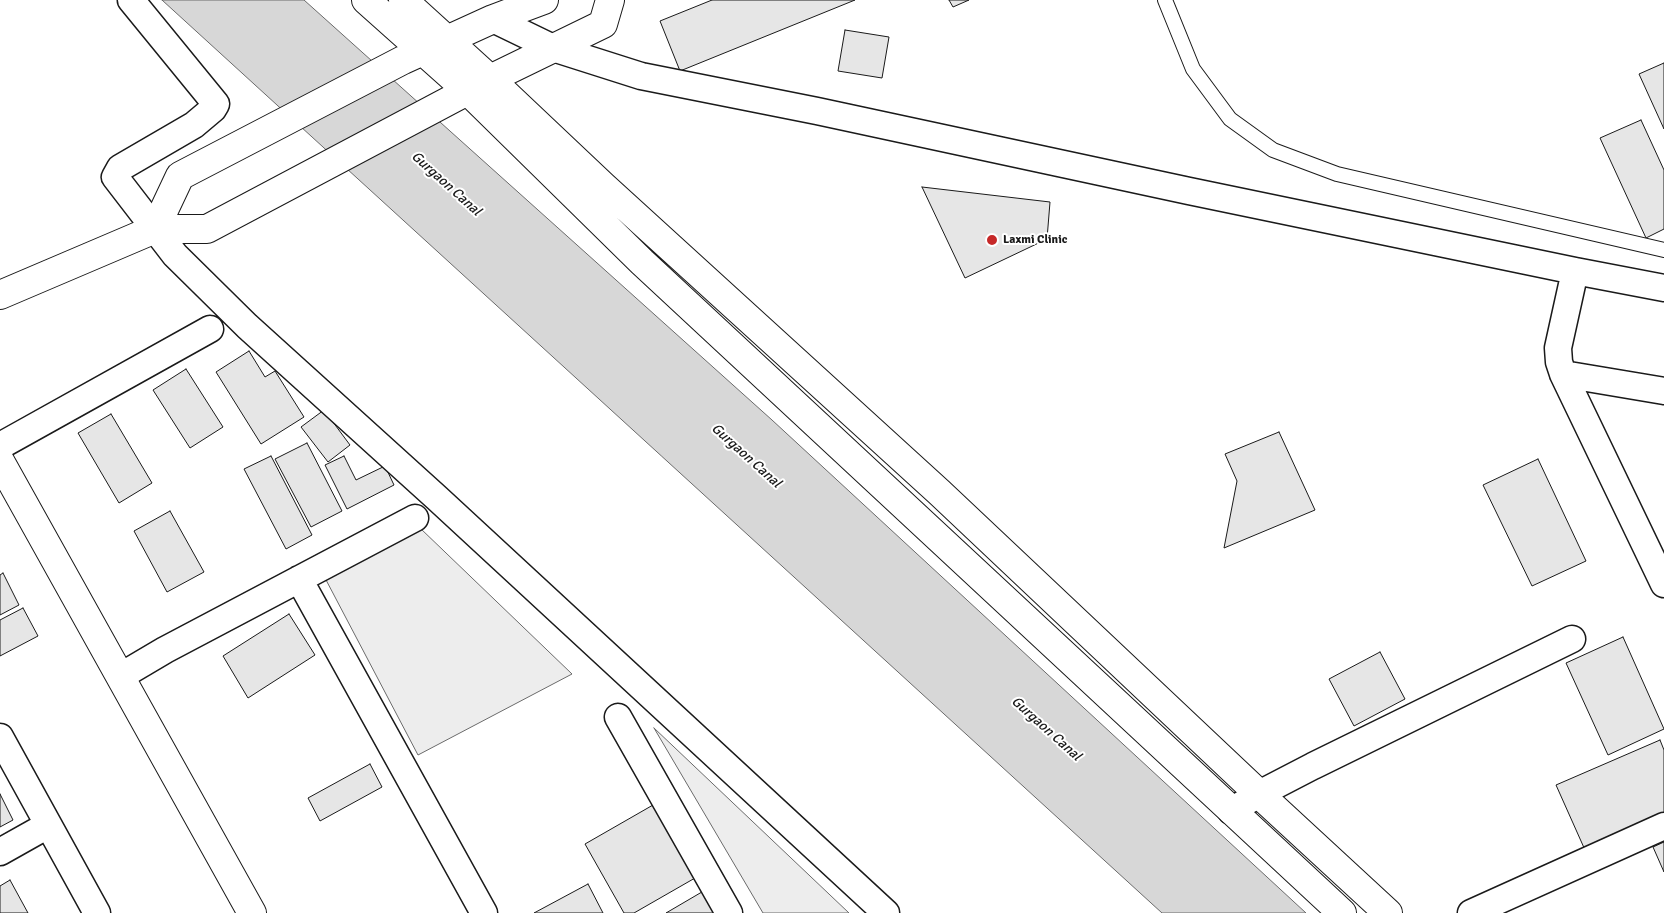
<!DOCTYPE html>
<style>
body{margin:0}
canvas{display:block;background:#fff}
</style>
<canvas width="1664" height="913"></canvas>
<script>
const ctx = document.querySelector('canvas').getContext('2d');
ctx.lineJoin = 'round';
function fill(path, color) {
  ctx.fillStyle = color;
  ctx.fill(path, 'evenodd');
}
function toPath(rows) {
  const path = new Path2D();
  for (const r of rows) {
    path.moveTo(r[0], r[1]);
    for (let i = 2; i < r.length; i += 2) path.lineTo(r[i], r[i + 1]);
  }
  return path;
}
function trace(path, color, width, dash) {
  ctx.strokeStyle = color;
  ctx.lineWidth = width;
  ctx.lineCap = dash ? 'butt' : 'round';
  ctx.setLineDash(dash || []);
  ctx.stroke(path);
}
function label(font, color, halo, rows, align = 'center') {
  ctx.font = font + ' Signika,sans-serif';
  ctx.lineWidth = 4;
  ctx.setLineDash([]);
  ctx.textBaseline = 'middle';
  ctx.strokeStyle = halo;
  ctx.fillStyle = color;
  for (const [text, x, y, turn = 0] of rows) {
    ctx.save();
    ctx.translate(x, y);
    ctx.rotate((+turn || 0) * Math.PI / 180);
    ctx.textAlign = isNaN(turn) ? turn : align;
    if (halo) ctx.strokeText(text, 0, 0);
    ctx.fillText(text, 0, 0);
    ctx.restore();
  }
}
const built = toPath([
 [420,528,572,674,418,755,325,578,420,528],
 [654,728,849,913,763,913,654,728]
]);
const water = toPath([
 [162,0,304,0,772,420,1306,913,1162,913,162,0]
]);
const building = toPath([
 [712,0,855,0,680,71,660,21,712,0],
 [949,0,969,0,953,7,949,0],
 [845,30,889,37,882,78,838,71,845,30],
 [1664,63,1664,129,1639,74,1664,63],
 [1641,120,1664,170,1664,229,1646,238,1600,138,1641,120],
 [922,187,1050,202,1047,239,965,278,922,187],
 [249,351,265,377,275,371,304,417,261,444,216,372,249,351],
 [186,369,223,427,190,448,153,390,186,369],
 [324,410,350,445,328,462,301,427,324,410],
 [111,414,152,483,119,503,78,433,111,414],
 [1279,432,1315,510,1224,548,1237,481,1225,454,1279,432],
 [307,443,342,511,311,527,275,459,307,443],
 [271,456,312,535,286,549,244,469,271,456],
 [344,456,356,480,385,466,394,485,347,509,325,465,344,456],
 [1538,459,1586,561,1532,586,1483,485,1538,459],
 [170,511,204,572,167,592,134,531,170,511],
 [3,573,19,605,0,615,0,575,3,573],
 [23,608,38,636,0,656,0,620,23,608],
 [289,614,315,655,248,698,223,656,289,614],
 [1623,637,1664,729,1608,755,1566,663,1623,637],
 [1380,652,1405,699,1354,726,1329,679,1380,652],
 [1660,740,1664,750,1664,816,1585,850,1556,785,1660,740],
 [370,764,382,787,320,821,308,798,370,764],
 [0,794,13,820,0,827,0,794],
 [660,801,702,874,634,913,624,913,585,844,660,801],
 [1664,842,1664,872,1653,847,1664,842],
 [10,880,28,913,0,913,0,886,10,880],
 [588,884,603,913,534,913,588,884],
 [707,889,721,913,666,913,707,889]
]);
const lane = toPath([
 [1165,0,1193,69,1230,119,1273,150,1337,174,1664,250]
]);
const street = toPath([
 [131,0,216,104,213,109,194,125,120,168,115,177,175,255,247,326,437,498,886,913],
 [493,19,553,48,641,76,817,111,1189,191,1575,271,1664,288],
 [1575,271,1558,348,1559,362,1563,374,1664,584],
 [1563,374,1664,391],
 [0,446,210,329],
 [299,579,484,913],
 [121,676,165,650,415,518],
 [618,717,729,913],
 [0,737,97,913],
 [1231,811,1259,794,1313,766,1572,639],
 [0,852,48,825],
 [1471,913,1664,826]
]);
const secondary = toPath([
 [366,0,468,91,642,262,1342,913],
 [403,0,490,79,603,186,939,492,1259,794,1388,913],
 [155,229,180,176,403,60,493,19,544,0],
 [0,295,155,229,207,229,490,79,603,24,610,0],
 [0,461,252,913]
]);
const markers = [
 [992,240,6,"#c62828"]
];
const poiNames = [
 ["Laxmi Clinic",1003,240]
];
const waterNames = [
 ["Gurgaon Canal",446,184,42],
 ["Gurgaon Canal",746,456,42],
 ["Gurgaon Canal",1046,729,42]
];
fill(built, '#ededed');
trace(built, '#6a6a6a', 1);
fill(water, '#d7d7d7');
trace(water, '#6a6a6a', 1);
fill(building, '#e6e6e6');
trace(building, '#1a1a1a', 1);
trace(lane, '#1a1a1a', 16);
trace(street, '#1a1a1a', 29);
trace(secondary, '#1a1a1a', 30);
trace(lane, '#fff', 14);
trace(street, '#fff', 26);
trace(secondary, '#fff', 28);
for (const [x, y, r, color] of markers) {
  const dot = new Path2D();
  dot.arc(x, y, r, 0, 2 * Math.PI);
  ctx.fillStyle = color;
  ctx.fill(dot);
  trace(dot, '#fff', 2);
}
label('bold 12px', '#1a1a1a', '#fff', poiNames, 'left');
label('italic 14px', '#1a1a1a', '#fff', waterNames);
</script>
